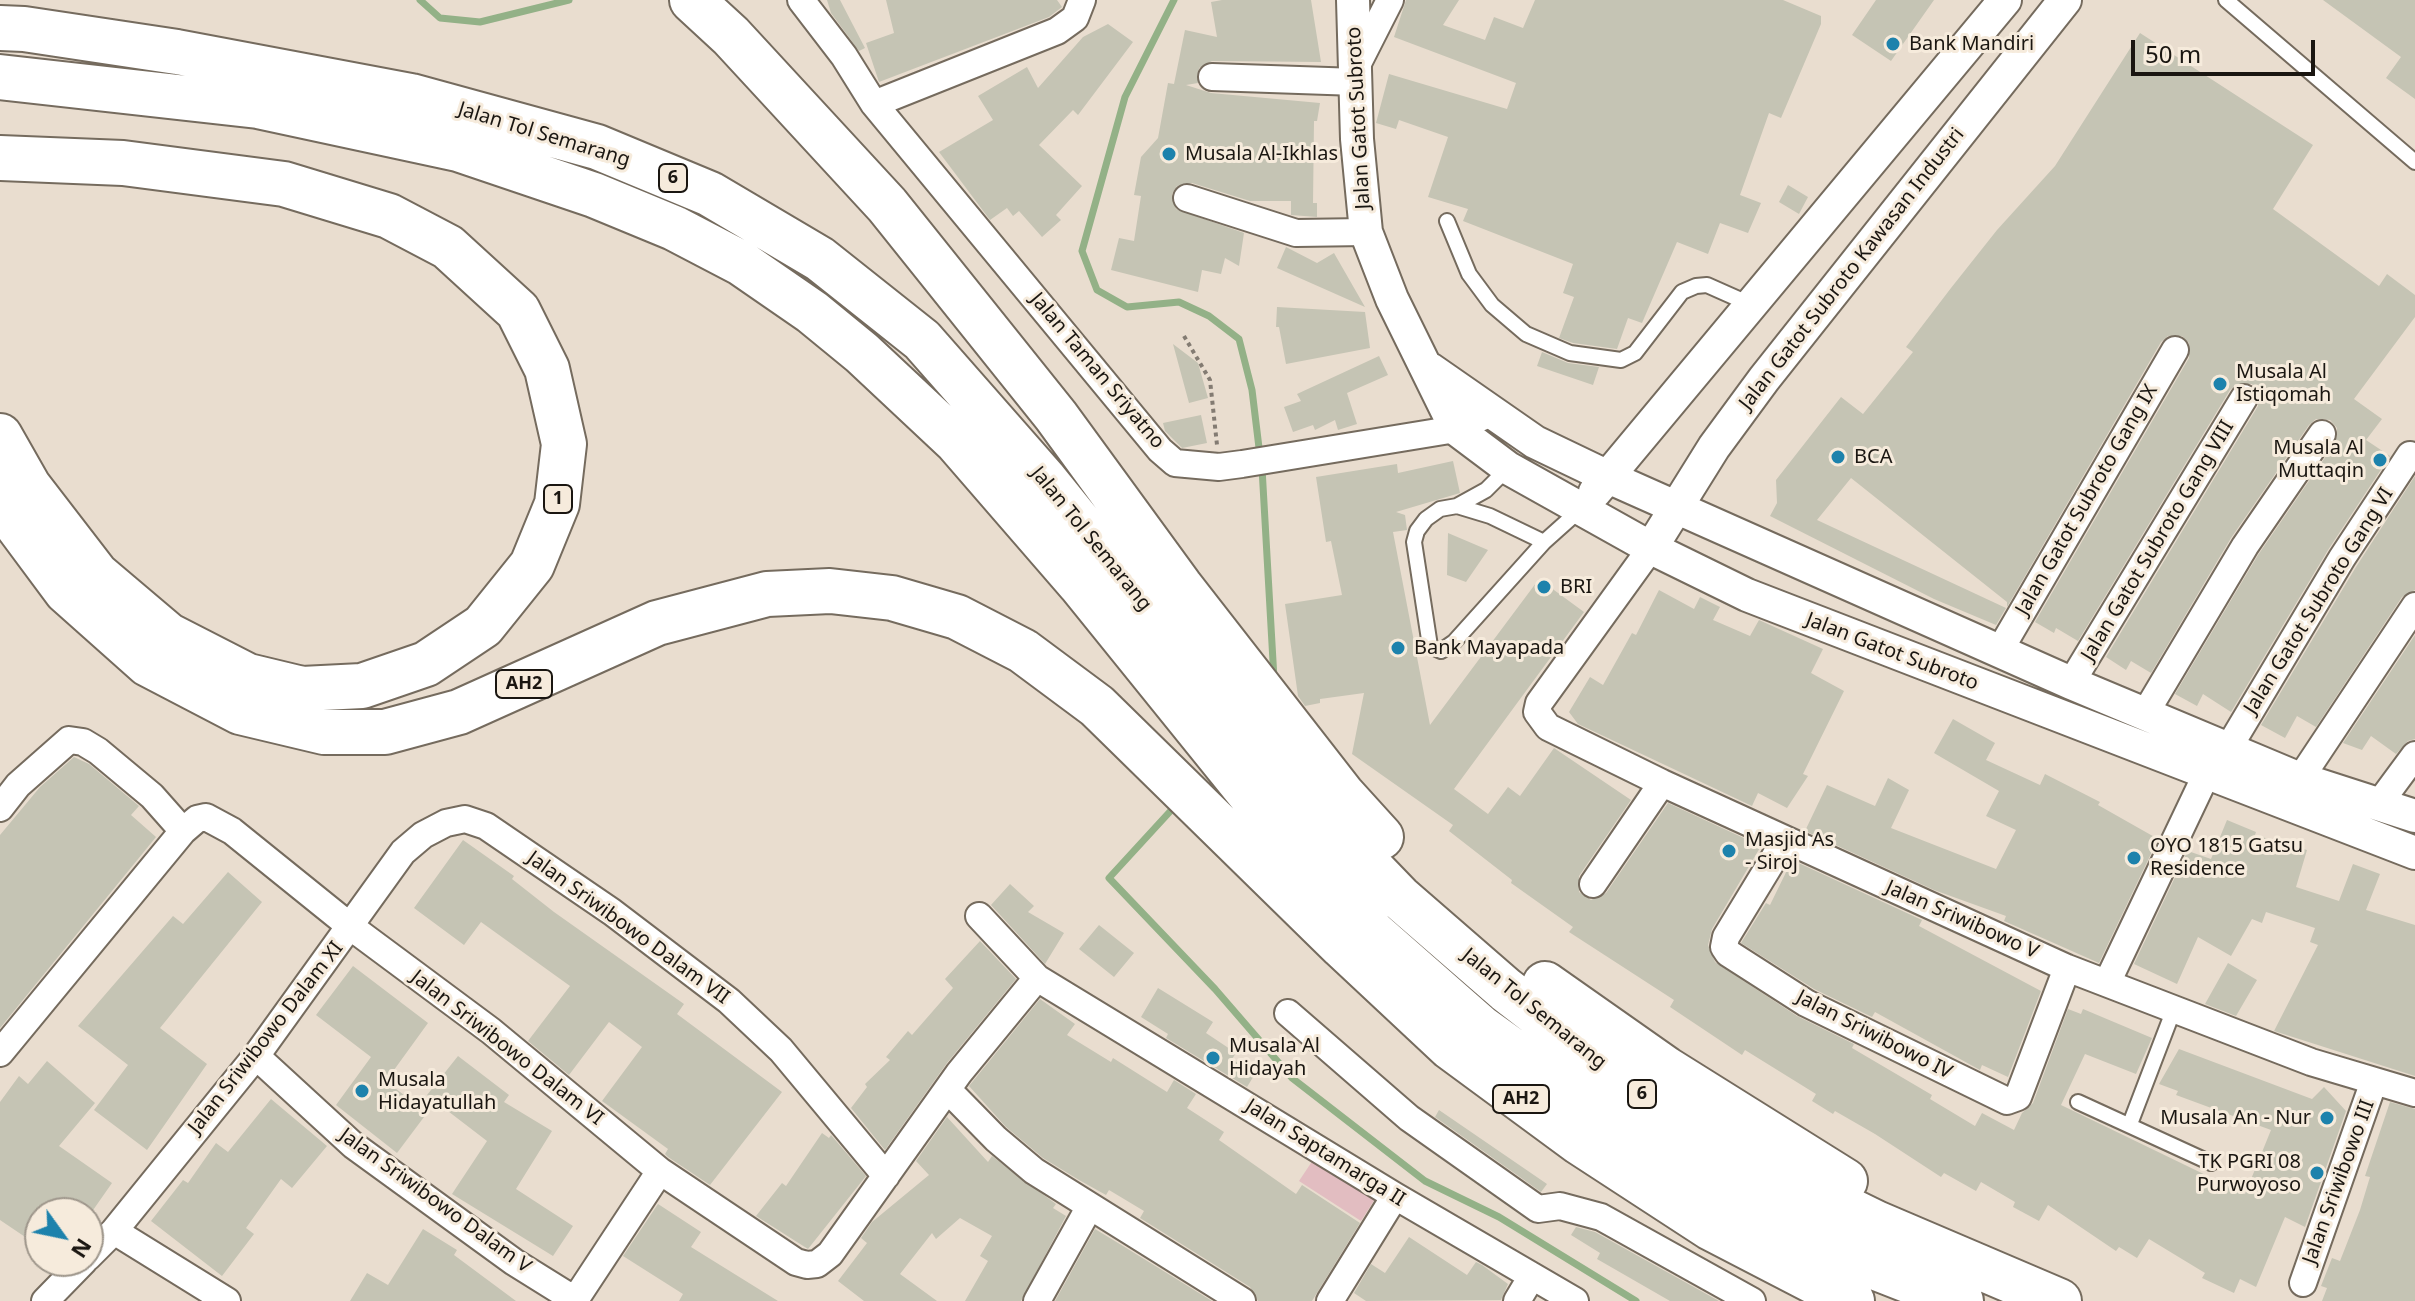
<!DOCTYPE html>
<style>
body{margin:0}
#map{position:relative;width:2415px;height:1301px;overflow:hidden;background:#e9ddcf;font-family:"Noto Sans",sans-serif}
canvas{display:block}
.north{position:absolute;left:24px;top:1197px;width:80px;height:80px;box-sizing:border-box;background:#f6ebdc;border:2px solid #9e968b;border-radius:50%;rotate:123deg;font-size:22px;font-weight:700;line-height:32px;text-align:center;color:#1a1611}
.north::after{content:'';display:block;margin:auto;width:28px;height:36px;background:#1d82ac;clip-path:polygon(50% 0,100% 100%,50% 72%,0 100%)}
.scale{position:absolute;left:2131px;top:40px;width:184px;height:36px;box-sizing:border-box;border:4px solid #1a1611;border-top:0;padding-left:10px;font-size:24px;line-height:28px;white-space:nowrap;color:#1a1611;-webkit-text-stroke:6px #f6ebdc;paint-order:stroke}
</style>
<div id="map">
<canvas width="2415" height="1301"></canvas>
<div class="north">N</div>
<div class="scale">50 m</div>
</div>
<script>
const ctx = document.querySelector('canvas').getContext('2d');
ctx.lineJoin = 'round';
function fill(path, color) {
  ctx.fillStyle = color;
  ctx.fill(path, 'evenodd');
}
function toPath(rows) {
  const path = new Path2D();
  for (const r of rows) {
    path.moveTo(r[0], r[1]);
    for (let i = 2; i < r.length; i += 2) path.lineTo(r[i], r[i + 1]);
  }
  return path;
}
function trace(path, color, width, dash) {
  ctx.strokeStyle = color;
  ctx.lineWidth = width;
  ctx.lineCap = dash ? 'butt' : 'round';
  ctx.setLineDash(dash || []);
  ctx.stroke(path);
}
function label(font, color, halo, rows, align = 'center') {
  ctx.font = font + ' "Noto Sans",sans-serif';
  ctx.lineWidth = 6;
  ctx.setLineDash([]);
  ctx.textBaseline = 'middle';
  ctx.strokeStyle = halo;
  ctx.fillStyle = color;
  for (const [text, x, y, turn = 0] of rows) {
    ctx.save();
    ctx.translate(x, y);
    ctx.rotate((+turn || 0) * Math.PI / 180);
    ctx.textAlign = isNaN(turn) ? turn : align;
    if (halo) ctx.strokeText(text, 0, 0);
    ctx.fillText(text, 0, 0);
    ctx.restore();
  }
}
const green = toPath([
 [1315,1157,1377,1196,1361,1221,1299,1181]
]);
const stream = toPath([
 [420,0,440,18,480,22,569,0],
 [1174,0,1125,97,1082,251,1097,290,1127,307,1179,302,1209,316,1239,339,1252,390,1260,456],
 [1262,468,1274,679],
 [1176,805,1109,878,1215,989,1292,1078,1425,1181,1499,1217,1636,1301]
]);
const building = toPath([
 [827,0,840,0,865,48,859,51,831,13],
 [886,0,1057,0,1062,7,1049,17,879,82,866,43,894,33],
 [1222,0,1311,0,1321,62,1212,61,1199,68,1198,83,1186,85,1211,93,1320,103,1317,121,1314,121,1313,203,1317,203,1317,217,1291,215,1291,201,1250,201,1192,183,1177,186,1172,194,1176,209,1244,233,1239,266,1225,258,1221,274,1202,270,1198,292,1111,270,1119,238,1134,241,1141,196,1134,195,1141,157,1158,138,1168,83,1174,84,1185,30,1217,37,1211,2],
 [1406,0,1459,0,1443,25,1485,40,1494,17,1523,28,1535,0,1783,0,1821,16,1821,24,1781,118,1769,113,1740,195,1761,203,1748,233,1720,223,1708,254,1677,242,1642,323,1628,318,1617,349,1573,343,1559,338,1574,297,1563,293,1573,264,1463,221,1468,209,1428,197,1448,137,1399,120,1396,129,1376,123,1389,74,1507,109,1516,83,1394,37],
 [1876,0,1934,0,1891,61,1852,35],
 [2323,0,2415,0,2415,99,2386,78,2401,57],
 [1108,24,1133,42,1078,115,1073,110,1039,145,1082,186,1056,215,1061,220,1042,237,1019,211,1013,216,1007,208,990,220,939,152,993,120,978,96,1027,67,1038,88,1083,37],
 [2140,33,2313,145,2273,209,2379,286,2387,274,2415,295,2415,317,2354,399,2382,419,2366,440,2390,456,2328,550,2231,712,2203,694,2197,706,2175,694,2258,555,2335,443,2337,428,2330,420,2316,419,2309,425,2231,538,2151,673,2131,661,2126,670,2106,657,2258,406,2258,391,2252,384,2237,384,2230,390,2078,641,2056,628,2054,633,2035,622,2189,358,2189,343,2182,336,2168,336,2161,342,2007,607,2007,602,1851,478,1817,520,2006,608,1996,625,1934,599,1770,516,1777,503,1776,480,1841,397,1863,414,1913,352,1906,347,1951,288,1997,230,2055,166],
 [1788,185,1808,197,1799,214,1779,202],
 [1286,247,1317,263,1334,253,1365,307,1277,268],
 [1277,307,1365,312,1370,348,1286,364,1279,327,1276,327],
 [1173,344,1198,363,1208,398,1189,403],
 [1542,352,1568,363,1599,367,1593,385,1537,366],
 [1379,356,1388,375,1347,393,1357,424,1338,430,1335,420,1315,430,1313,425,1293,432,1284,407,1301,401,1297,394],
 [1201,415,1207,443,1182,448,1165,431,1163,423],
 [1453,461,1460,493,1396,512,1405,515,1407,530,1393,532,1430,725,1539,579,1584,612,1454,789,1488,814,1508,787,1520,796,1554,748,1631,800,1579,876,1579,892,1591,900,1606,893,1668,803,1761,846,1712,929,1708,945,1715,962,1797,1016,1854,1044,1852,1048,1932,1095,1930,1099,1975,1126,1982,1113,2014,1130,2022,1113,2033,1103,2068,1009,2081,1014,2083,1009,2152,1038,2136,1074,2085,1054,2061,1105,2245,1194,2271,1130,2176,1095,2178,1091,2159,1084,2179,1049,2312,1099,2324,1087,2346,1111,2305,1227,2285,1217,2256,1287,2240,1279,2234,1293,2202,1278,2205,1273,2149,1239,2137,1258,2119,1247,2116,1251,2048,1205,2039,1221,2013,1207,2015,1202,1981,1182,1976,1191,1944,1173,1941,1177,1875,1134,1835,1111,1833,1114,1812,1101,1816,1094,1745,1050,1742,1055,1670,1007,1674,1000,1569,932,1573,927,1511,883,1512,880,1449,831,1453,825,1352,754,1364,693,1320,699,1320,703,1305,706,1298,696,1285,604,1342,595,1331,541,1326,542,1316,477,1397,464,1398,473],
 [2415,476,2415,590,2402,597,2316,727,2297,716,2285,738,2261,725,2356,567],
 [1448,533,1488,550,1466,582,1447,575],
 [1659,590,1694,609,1700,597,1720,607,1713,620,1750,636,1759,620,1823,649,1811,673,1844,691,1803,774,1808,776,1787,808,1758,793,1752,806,1578,724,1569,712,1590,677,1603,685,1632,633,1636,635],
 [2415,635,2415,739,2408,741,2396,754,2371,736,2362,750,2343,743],
 [1953,719,1995,743,1986,760,2040,785,2045,774,2100,802,2098,805,2158,839,2099,963,2004,921,2006,916,1934,890,1805,831,1827,785,1875,806,1888,778,1909,790,1891,828,1996,869,2016,830,1986,816,1999,791,1934,753],
 [74,757,89,764,139,806,131,815,156,837,0,1028,0,835,40,787],
 [2227,820,2256,832,2255,835,2307,850,2296,887,2339,901,2353,864,2380,874,2366,910,2415,925,2415,1076,2274,1031,2318,945,2310,942,2315,928,2266,912,2262,923,2252,919,2231,956,2198,937,2177,984,2134,964,2186,854,2188,851,2211,859],
 [463,840,514,876,512,879,554,912,684,1004,677,1014,782,1092,710,1185,668,1157,665,1154,668,1149,602,1101,642,1047,609,1022,569,1075,528,1041,570,986,481,922,464,945,414,908],
 [1792,860,1922,920,1919,926,2041,991,2008,1077,1982,1065,1980,1070,1875,1012,1872,1017,1814,989,1741,943,1766,903,1770,905],
 [228,872,262,902,160,1028,207,1064,147,1150,94,1110,128,1065,78,1026,173,916,183,924],
 [1010,884,1034,906,1028,912,1064,933,1045,964,991,905],
 [1099,925,1134,953,1114,977,1079,949],
 [980,941,1016,979,947,1063,885,1150,851,1108,867,1087,865,1084,890,1060,886,1057,908,1031,912,1035,953,988,945,979],
 [2228,963,2257,980,2236,1016,2205,1004],
 [353,966,428,1023,386,1081,427,1113,397,1153,336,1105,371,1057,316,1015],
 [1158,988,1213,1022,1206,1033,1236,1053,1232,1059,1255,1074,1247,1087,1166,1038,1168,1034,1141,1017],
 [1040,999,1075,1024,1067,1035,1111,1062,1113,1058,1167,1092,1174,1080,1196,1094,1187,1108,1224,1132,1219,1140,1296,1194,1302,1185,1360,1223,1312,1301,1258,1301,1250,1287,1140,1218,1144,1211,1109,1190,1106,1195,1079,1180,1043,1158,1006,1127,969,1086],
 [458,1056,509,1095,504,1102,552,1131,516,1189,573,1226,553,1256,452,1194,487,1141,427,1095],
 [47,1061,95,1103,59,1146,112,1183,91,1213,40,1213,40,1247,0,1220,0,1102,19,1076,28,1084],
 [271,1099,327,1146,292,1188,281,1179,246,1228,254,1234,222,1276,151,1221,183,1180,188,1183,216,1143,228,1152],
 [2390,1102,2415,1109,2415,1301,2322,1301,2327,1288,2321,1286,2332,1258,2340,1261,2360,1210,2370,1177,2365,1176],
 [1439,1110,1547,1184,1541,1192,1435,1117],
 [947,1117,988,1162,992,1156,1056,1204,1053,1208,1066,1216,1021,1301,965,1301,988,1261,980,1256,992,1236,960,1218,936,1239,932,1233,900,1274,937,1301,864,1301,838,1281,867,1243,861,1238,872,1222,929,1175,916,1161],
 [822,1133,829,1138,831,1135,866,1176,808,1249,756,1216,782,1183,786,1186],
 [658,1204,701,1232,691,1247,778,1301,679,1301,683,1294,623,1256],
 [1576,1227,1595,1232,1719,1301,1670,1301,1597,1259,1600,1253,1571,1235],
 [423,1229,457,1250,454,1255,516,1301,350,1301,367,1273,388,1285],
 [1095,1229,1123,1246,1212,1301,1055,1301],
 [1409,1237,1467,1275,1476,1262,1482,1265,1508,1284,1501,1300,1366,1301,1354,1293,1371,1264,1385,1273]
]);
const path = toPath([
 [1184,336,1210,380,1217,445]
]);
const service = toPath([
 [2226,0,2415,162],
 [1447,221,1469,274,1492,305,1526,334,1570,353,1621,360,1635,353,1682,292,1696,286,1707,285,1752,305],
 [1457,506,1486,490,1508,468],
 [1544,542,1490,516,1457,506,1440,509,1426,519,1417,531,1414,542,1430,646,1441,651,1454,642,1544,542,1582,508],
 [2078,1102,2211,1163],
 [2130,1124,2174,1009]
]);
const minor = toPath([
 [801,0,844,56,874,104,1160,450,1175,463,1219,467,1242,464,1456,429,1491,413],
 [1357,65,1390,0],
 [1212,77,1357,82],
 [874,104,1057,31,1075,18,1082,0],
 [1187,198,1296,233,1366,232],
 [1651,548,1539,703,1537,712,1548,727,1662,783,2067,968,2311,1062,2415,1093],
 [2000,650,2175,350],
 [2071,683,2244,398],
 [2146,712,2245,546,2322,434],
 [2229,747,2342,558,2410,455],
 [2300,779,2415,606],
 [2378,805,2415,755],
 [0,808,18,785,69,740,83,742,98,751,152,796,183,831],
 [1785,840,1726,937,1724,947,1728,953,1806,1003,2007,1101,2018,1097,2067,968],
 [1593,884,1662,783],
 [979,916,1037,978,1395,1196,1575,1301],
 [2107,983,2206,775],
 [1288,1013,1409,1118,1538,1209,1560,1206,1601,1217,1752,1301],
 [0,1053,183,831,197,819,206,817,232,831,351,927,491,1031,660,1171,796,1262,807,1265,817,1264,830,1254,959,1073,1037,978],
 [256,1056,353,1145,514,1262,575,1300,660,1171],
 [948,1090,996,1139,1034,1171,1242,1301],
 [114,1231,227,1301],
 [88,1257,114,1231,256,1056,403,852,423,835,446,823,465,819,486,826,612,912,729,1001,781,1050,886,1176],
 [2303,1283,2374,1081],
 [45,1301,84,1261],
 [1037,1301,1090,1206],
 [1330,1301,1395,1196],
 [1517,1301,1532,1276]
]);
const tertiary = toPath([
 [1353,0,1357,139,1366,232,1392,299,1456,429,1508,468,1651,548,1747,595,2415,853],
 [1430,369,1535,442,1608,477,2071,683,2300,779,2415,816],
 [1595,492,2005,0],
 [1651,548,1714,447,1764,379,2065,0]
]);
const motorway = toPath([
 [692,0,731,36,887,205,1056,416,1180,586,1342,794,1381,837],
 [0,28,24,29,177,52,411,96,597,147,710,194,820,259,922,340,1045,480,1293,787,1399,897,1506,990,1637,1091,1741,1157,1876,1223,2059,1301],
 [0,77,258,106,458,149,594,195,674,228,741,263,812,312,862,353,957,442,1080,584,1265,813,1373,933,1480,1027,1612,1122,1738,1197,1874,1267,1961,1301],
 [0,158,123,163,284,184,389,216,448,247,518,311,547,369,564,444,557,504,532,565,483,626,426,664,362,686,302,689,248,676,168,635,96,574,29,487,0,436],
 [0,502,66,591,148,664,240,712,324,732,385,732,459,712,657,623,767,594,830,591,892,598,957,617,1023,651,1097,706,1342,946,1450,1047,1579,1142,1711,1228,1852,1301],
 [1545,984,1666,1069,1845,1181]
]);
const markers = [
 [1893,44,8,"#1d82ac"],
 [1169,154,8,"#1d82ac"],
 [2220,384,8,"#1d82ac"],
 [1838,457,8,"#1d82ac"],
 [2380,460,8,"#1d82ac"],
 [1544,587,8,"#1d82ac"],
 [1398,648,8,"#1d82ac"],
 [1729,851,8,"#1d82ac"],
 [2134,858,8,"#1d82ac"],
 [1213,1058,8,"#1d82ac"],
 [362,1091,8,"#1d82ac"],
 [2327,1118,8,"#1d82ac"],
 [2317,1173,8,"#1d82ac"]
];
const shields = [
 [673,178,28],
 [558,499,28],
 [524,684,56],
 [1642,1094,28],
 [1521,1099,56]
];
const shieldNames = [
 ["6",673,178],
 ["1",558,499],
 ["AH2",524,684],
 ["6",1642,1094],
 ["AH2",1521,1099]
];
const poiNames = [
 ["Bank Mandiri",1909,44],
 ["Musala Al-Ikhlas",1185,154],
 ["Musala Al",2236,372],
 ["Istiqomah",2236,395],
 ["Musala Al",2364,448,"right"],
 ["Muttaqin",2364,471,"right"],
 ["BCA",1854,457],
 ["BRI",1560,587],
 ["Bank Mayapada",1414,648],
 ["Masjid As",1745,840],
 ["- Siroj",1745,863],
 ["OYO 1815 Gatsu",2150,846],
 ["Residence",2150,869],
 ["Musala Al",1229,1046],
 ["Hidayah",1229,1069],
 ["Musala",378,1080],
 ["Hidayatullah",378,1103],
 ["Musala An - Nur",2311,1118,"right"],
 ["TK PGRI 08",2301,1162,"right"],
 ["Purwoyoso",2301,1185,"right"]
];
const streetNames = [
 ["Jalan Gatot Subroto",1359,118,-93],
 ["Jalan Tol Semarang",544,135,17],
 ["Jalan Gatot Subroto Kawasan Industri",1852,269,-52],
 ["Jalan Taman Sriyatno",1097,371,50],
 ["Jalan Gatot Subroto Gang IX",2087,500,-60],
 ["Jalan Tol Semarang",1091,539,51],
 ["Jalan Gatot Subroto Gang VIII",2158,541,-59],
 ["Jalan Gatot Subroto Gang VI",2319,601,-58],
 ["Jalan Gatot Subroto",1892,652,21],
 ["Jalan Sriwibowo V",1962,920,24],
 ["Jalan Sriwibowo Dalam VII",628,928,36],
 ["Jalan Tol Semarang",1534,1009,39],
 ["Jalan Sriwibowo IV",1874,1035,27],
 ["Jalan Sriwibowo Dalam XI",266,1038,-52],
 ["Jalan Sriwibowo Dalam VI",507,1048,38],
 ["Jalan Saptamarga II",1325,1153,32],
 ["Jalan Sriwibowo III",2339,1182,-70],
 ["Jalan Sriwibowo Dalam V",435,1201,36]
];
fill(green, '#e2bdc1');
trace(stream, '#93b187', 7);
fill(building, '#c5c4b4');
trace(service, '#756b5e', 18);
trace(minor, '#756b5e', 30);
trace(tertiary, '#756b5e', 36);
trace(motorway, '#756b5e', 48);
trace(path, '#837b72', 4, [4, 4]);
trace(service, '#fff', 14);
trace(minor, '#fff', 26);
trace(tertiary, '#fff', 32);
trace(motorway, '#fff', 44);
for (const [x, y, r, color] of markers) {
  const dot = new Path2D();
  dot.arc(x, y, r, 0, 2 * Math.PI);
  ctx.fillStyle = color;
  ctx.fill(dot);
  trace(dot, '#f6ebdc', 3);
}
for (const [x, y, w] of shields) {
  const box = new Path2D();
  box.roundRect(x - w / 2, y - 14, w, 28, 6);
  ctx.fillStyle = '#f6ebdc';
  ctx.fill(box);
  trace(box, '#1a1611', 2);
}
label('bold 18px', '#1a1611', null, shieldNames);
label('20px', '#1a1611', '#f6ebdc', poiNames, 'left');
label('20px', '#1a1611', '#f6ebdc', streetNames);
</script>
